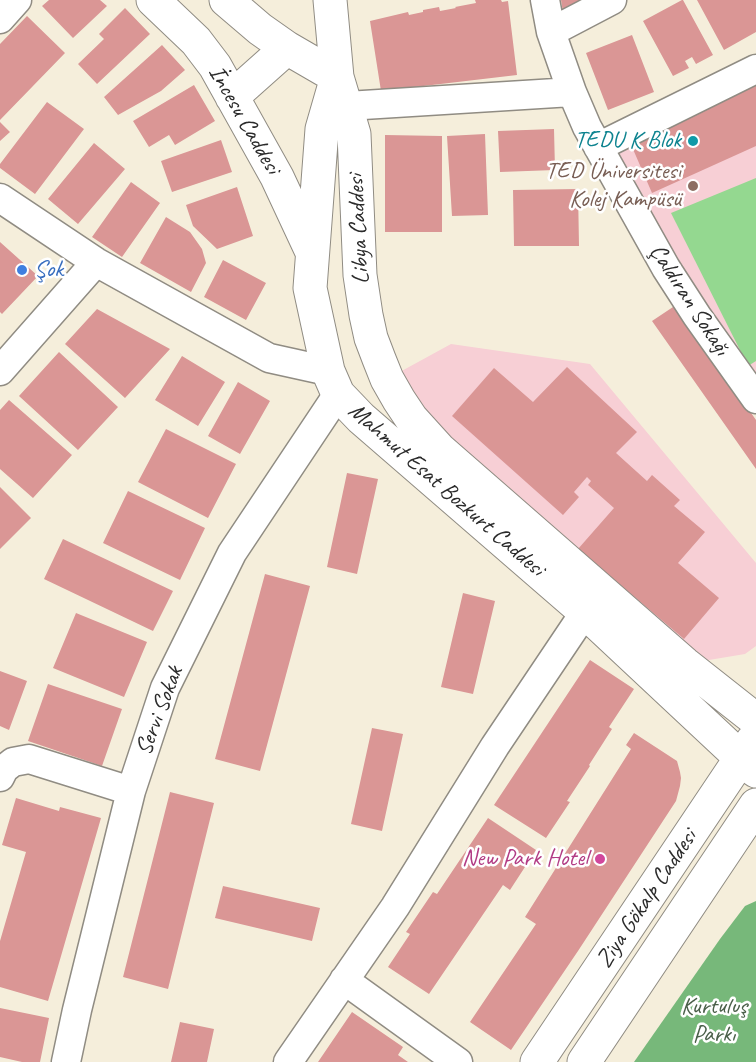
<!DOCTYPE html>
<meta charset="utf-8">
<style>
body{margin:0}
canvas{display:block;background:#f5eedb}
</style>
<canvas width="756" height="1062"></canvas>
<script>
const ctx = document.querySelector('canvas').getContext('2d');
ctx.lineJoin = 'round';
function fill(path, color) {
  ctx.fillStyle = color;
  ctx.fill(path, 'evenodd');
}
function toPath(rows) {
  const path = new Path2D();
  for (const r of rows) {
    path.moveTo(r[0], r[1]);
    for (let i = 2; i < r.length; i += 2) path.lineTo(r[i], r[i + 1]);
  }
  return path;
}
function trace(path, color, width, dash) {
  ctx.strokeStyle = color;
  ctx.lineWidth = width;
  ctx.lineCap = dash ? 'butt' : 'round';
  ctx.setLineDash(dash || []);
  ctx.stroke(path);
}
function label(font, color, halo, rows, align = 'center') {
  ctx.font = font + ' Caveat,sans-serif';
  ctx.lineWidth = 5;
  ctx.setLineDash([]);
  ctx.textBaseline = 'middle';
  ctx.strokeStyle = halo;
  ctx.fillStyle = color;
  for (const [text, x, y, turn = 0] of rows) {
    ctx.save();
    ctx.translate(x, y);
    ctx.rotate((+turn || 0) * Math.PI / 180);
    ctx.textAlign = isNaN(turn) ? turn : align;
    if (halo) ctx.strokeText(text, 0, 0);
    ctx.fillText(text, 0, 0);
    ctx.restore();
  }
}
const built = toPath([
 [756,61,756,384,706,313,604,138],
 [451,344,590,364,756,563,756,646,745,654,685,664,387,379]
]);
const green = toPath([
 [756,178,756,361,748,366,671,213]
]);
const forest = toPath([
 [756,901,756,1062,634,1062,720,939,745,906]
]);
const building = toPath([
 [49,0,100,0,107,6,73,38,42,6],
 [475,0,501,0,502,2,508,1,517,75,381,91,370,21,408,12,409,15,423,12,423,10,439,7,440,11,456,8,455,7,476,3],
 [561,0,585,0,563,12],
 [682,0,683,0,713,55,696,64,692,57,685,61,689,68,673,76,643,21],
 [697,0,756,0,756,32,724,50],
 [125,8,150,34,97,84,78,64,104,39,99,34],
 [27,16,65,53,0,120,0,44],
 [632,35,654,92,608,110,586,53],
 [162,45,185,70,161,91,118,115,104,97],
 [756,71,756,146,652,193,626,133],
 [194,85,215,121,175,145,169,135,149,147,133,121],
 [47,102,84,129,35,194,0,168,0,164],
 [0,122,10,132,0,141],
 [554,129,555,170,500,172,498,131],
 [485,134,488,215,452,216,447,136],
 [385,135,442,136,442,232,385,232],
 [221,140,232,172,172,192,161,161],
 [94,143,125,169,78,224,48,199],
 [131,182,160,203,122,257,92,237],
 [237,187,253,236,217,249,193,226,186,205],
 [578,189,579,246,514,246,513,190],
 [166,217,190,232,202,249,206,263,191,292,140,263],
 [0,242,38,276,2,314,0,312],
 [223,260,266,283,246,320,204,297],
 [676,305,756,420,756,469,652,321],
 [97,309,170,349,125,398,65,344],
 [59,352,118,407,78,450,19,396],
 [182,356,225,382,198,426,155,400],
 [567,367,637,432,616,453,647,481,652,475,680,500,674,506,705,532,678,563,719,598,684,639,578,549,614,508,588,485,591,481,587,477,574,492,579,497,563,515,452,416,494,368,533,402],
 [238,382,270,401,240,454,208,436],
 [9,400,72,455,33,498,0,469,0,410],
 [166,429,236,464,208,518,138,482],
 [347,473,378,479,357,574,327,567],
 [0,487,31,518,0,549],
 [128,491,205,528,180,580,103,543],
 [63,539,173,591,153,631,44,579],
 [265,574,310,586,260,771,215,759],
 [463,593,495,601,473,694,441,687],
 [76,613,147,642,124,697,53,668],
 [590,660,634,689,609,727,612,729,589,765,590,766,567,801,570,802,546,838,494,805],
 [0,671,27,681,9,730,0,726],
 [48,684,122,709,102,766,28,741],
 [372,728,403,734,382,831,351,824],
 [634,733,677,761,680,772,681,778,680,786,676,801,578,951,511,1050,470,1022,536,924,525,917,631,749,626,745],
 [170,792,214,803,168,989,123,977],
 [16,798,59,811,60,807,101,818,48,1001,0,987,0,941,26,852,2,845],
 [488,818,536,850,510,890,503,885,429,994,388,967,410,934,406,932,433,892,437,894],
 [223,886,320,908,312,941,215,918],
 [0,1008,49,1018,40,1062,22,1062,0,1057],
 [352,1012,403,1047,398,1055,408,1062,318,1062],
 [180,1022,214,1029,207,1062,171,1062]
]);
const minor = toPath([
 [545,0,551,32,572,92,587,127,666,268,697,316,756,399],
 [0,19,17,0],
 [551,32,612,0],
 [347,106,572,92],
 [598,147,756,69],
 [0,198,96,262,269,358,328,371],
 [0,371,96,262],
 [0,777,4,769,13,762,29,759,131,791],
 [344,980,458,1062],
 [66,1062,77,1010,131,791,165,688,232,553,338,394],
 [288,1062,395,907,495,746,585,612]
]);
const major = toPath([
 [153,0,196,41,215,66,277,177,312,252],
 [226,0,260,29,287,48,337,77],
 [330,0,337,77,354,134,360,275,366,315,371,338,379,359,387,379,399,400,411,418,440,450,685,664,756,720],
 [337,77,322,129,310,288,328,371,338,394,361,418,585,612,741,758,756,771],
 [232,97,287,48],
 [537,1062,753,740],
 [584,1062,756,805]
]);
const markers = [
 [693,141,6,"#0f9aa8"],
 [693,186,6,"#8d6e63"],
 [22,270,6,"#3f7fe0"],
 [600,859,6,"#d1479c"]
];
const streetNames = [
 ["İncesu Caddesi",244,120,60],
 ["Libya Caddesi",359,229,-93],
 ["Çaldıran Sokağı",689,300,57],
 ["Mahmut Esat Bozkurt Caddesi",446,490,41],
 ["Servi Sokak",160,711,-69],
 ["Ziya Gökalp Caddesi",647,899,-56]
];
const cultureNames = [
 ["TEDU K Blok",681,141]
];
const educationNames = [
 ["TED Üniversitesi",681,172],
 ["Kolej Kampüsü",681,200]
];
const shopNames = [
 ["Şok",34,270]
];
const hotelNames = [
 ["New Park Hotel",588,859]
];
const parkNames = [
 ["Kurtuluş",714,1007],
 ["Parkı",714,1035]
];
fill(built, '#f7cfd5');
fill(green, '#94d890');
fill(forest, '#77b87a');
fill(building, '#da9695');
trace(minor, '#908c83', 31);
trace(major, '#908c83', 35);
trace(minor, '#fff', 28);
trace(major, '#fff', 33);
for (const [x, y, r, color] of markers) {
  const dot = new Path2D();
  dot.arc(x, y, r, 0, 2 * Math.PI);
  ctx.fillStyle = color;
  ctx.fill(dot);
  trace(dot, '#fff', 2);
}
label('24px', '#2b2b2b', '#fff', streetNames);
label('24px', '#0d838f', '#fff', cultureNames, 'right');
label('24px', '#785e54', '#fff', educationNames, 'right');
label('24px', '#366cbe', '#fff', shopNames, 'left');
label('24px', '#b23c85', '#fff', hotelNames, 'right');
label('24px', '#4a5f49', '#fff', parkNames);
</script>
